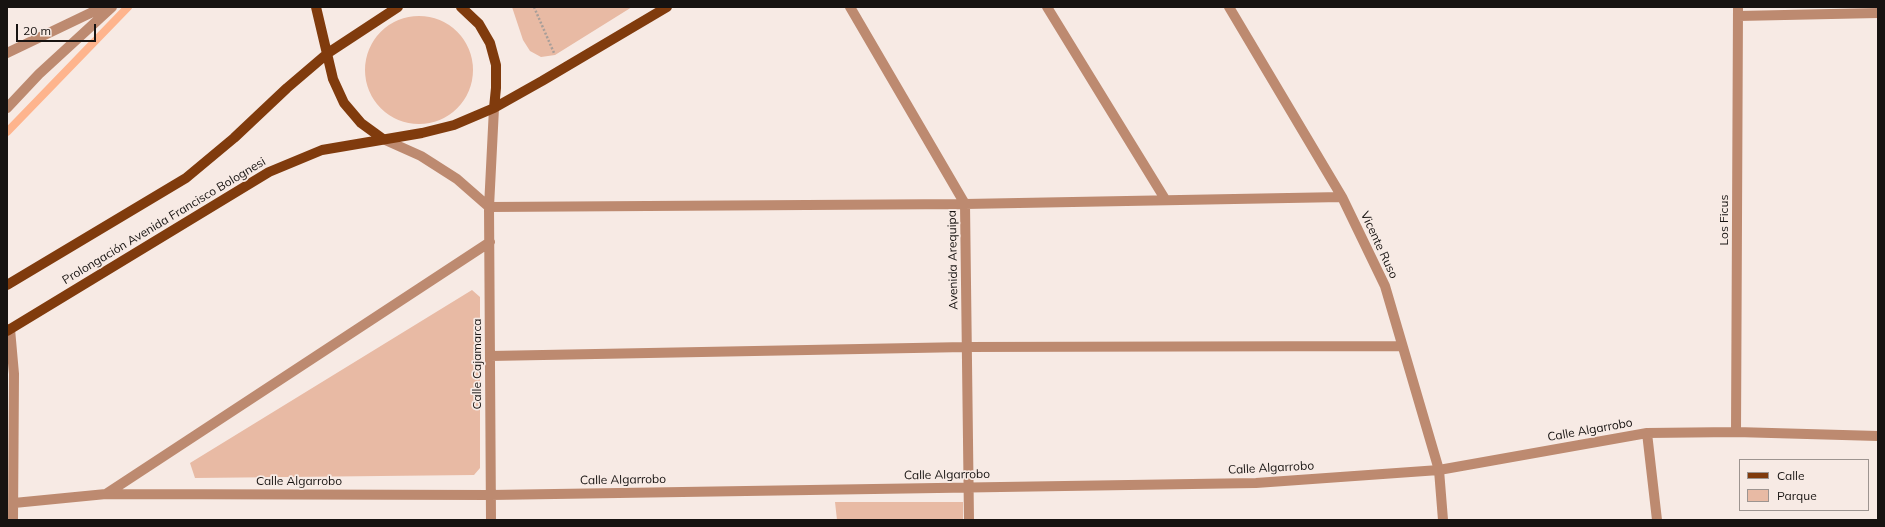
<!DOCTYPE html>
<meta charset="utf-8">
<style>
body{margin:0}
#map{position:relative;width:1885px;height:527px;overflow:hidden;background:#f7eae4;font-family:Mulish,sans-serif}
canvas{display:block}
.frame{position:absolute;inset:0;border:8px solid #171311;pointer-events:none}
.legend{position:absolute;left:1739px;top:459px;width:130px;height:52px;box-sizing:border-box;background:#f7eae4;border:1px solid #9d9490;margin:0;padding:5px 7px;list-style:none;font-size:12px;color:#171311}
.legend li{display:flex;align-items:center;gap:8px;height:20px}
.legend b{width:20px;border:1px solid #9d9490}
.scale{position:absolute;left:16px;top:24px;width:80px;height:18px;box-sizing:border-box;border:2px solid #171311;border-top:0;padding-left:5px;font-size:12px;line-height:14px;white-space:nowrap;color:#171311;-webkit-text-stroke:3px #f7eae4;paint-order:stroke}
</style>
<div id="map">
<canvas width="1885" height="527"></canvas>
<div class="frame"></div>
<ul class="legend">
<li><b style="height:5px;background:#803b0d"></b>Calle</li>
<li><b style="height:11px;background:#e8baa4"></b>Parque</li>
</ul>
<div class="scale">20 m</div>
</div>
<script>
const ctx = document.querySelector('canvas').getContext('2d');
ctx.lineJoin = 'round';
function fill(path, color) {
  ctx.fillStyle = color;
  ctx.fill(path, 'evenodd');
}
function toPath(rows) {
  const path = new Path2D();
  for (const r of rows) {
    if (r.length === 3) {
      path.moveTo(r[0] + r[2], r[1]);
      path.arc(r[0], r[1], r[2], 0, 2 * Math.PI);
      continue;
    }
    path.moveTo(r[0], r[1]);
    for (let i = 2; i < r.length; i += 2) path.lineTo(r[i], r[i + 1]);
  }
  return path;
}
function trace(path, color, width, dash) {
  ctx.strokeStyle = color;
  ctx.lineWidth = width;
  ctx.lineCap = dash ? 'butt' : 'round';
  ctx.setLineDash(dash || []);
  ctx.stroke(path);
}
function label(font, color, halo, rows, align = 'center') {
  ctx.font = font + ' Mulish,sans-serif';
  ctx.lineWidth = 3.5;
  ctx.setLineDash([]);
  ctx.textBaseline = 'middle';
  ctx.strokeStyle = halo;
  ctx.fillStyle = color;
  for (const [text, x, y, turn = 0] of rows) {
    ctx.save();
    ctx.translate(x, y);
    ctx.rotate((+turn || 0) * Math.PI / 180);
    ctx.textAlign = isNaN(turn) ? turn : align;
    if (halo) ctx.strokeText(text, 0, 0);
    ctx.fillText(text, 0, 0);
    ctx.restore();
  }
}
const green = toPath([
 [512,7,632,7,555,55,541,57,530,51,523,40],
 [419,70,54],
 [472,290,480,297,480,468,474,475,195,478,190,463],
 [835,502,963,502,963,520,837,520]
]);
const stream = toPath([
 [7,132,128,7]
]);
const path = toPath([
 [534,7,554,53]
]);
const minor = toPath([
 [850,7,965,204,969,520],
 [1047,7,1165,199],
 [1229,7,1342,197,1385,286,1439,470,1443,520],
 [1738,16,1878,13],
 [7,53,103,7],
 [7,108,39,74,112,7],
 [383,139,421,156,457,179,489,207],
 [489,207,965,204,1342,197],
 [10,329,14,374,13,520],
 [490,356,966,347,1402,346],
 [1736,432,1738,7],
 [1647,433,1657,520],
 [106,494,490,242],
 [14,503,106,494,491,495,1256,483,1439,470,1647,433,1736,432,1878,436],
 [491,520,489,207,494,108]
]);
const major = toPath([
 [316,7,333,79,344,103,361,123,383,139],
 [461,7,479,24,490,43,496,65,496,88,494,108],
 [7,285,186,178,234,138,287,88,328,53,398,7],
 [7,331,269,172,322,150,422,133,454,125,494,108,542,81,667,7]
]);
const streetNames = [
 ["Los Ficus",1724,220,-90],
 ["Prolongación Avenida Francisco Bolognesi",164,221,-31],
 ["Vicente Ruso",1379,245,65],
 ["Avenida Arequipa",953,260,-91],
 ["Calle Cajamarca",477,364,-90],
 ["Calle Algarrobo",1590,430,-10],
 ["Calle Algarrobo",1271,468,-3],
 ["Calle Algarrobo",947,475,-1],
 ["Calle Algarrobo",623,480,-1],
 ["Calle Algarrobo",299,481]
];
fill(green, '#e8baa4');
trace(stream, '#feb48d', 8);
trace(path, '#a89e99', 2.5, [2, 2]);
trace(minor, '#bd8a70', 10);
trace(major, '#803b0d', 10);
label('12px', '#171311', '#f7eae4', streetNames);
</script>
